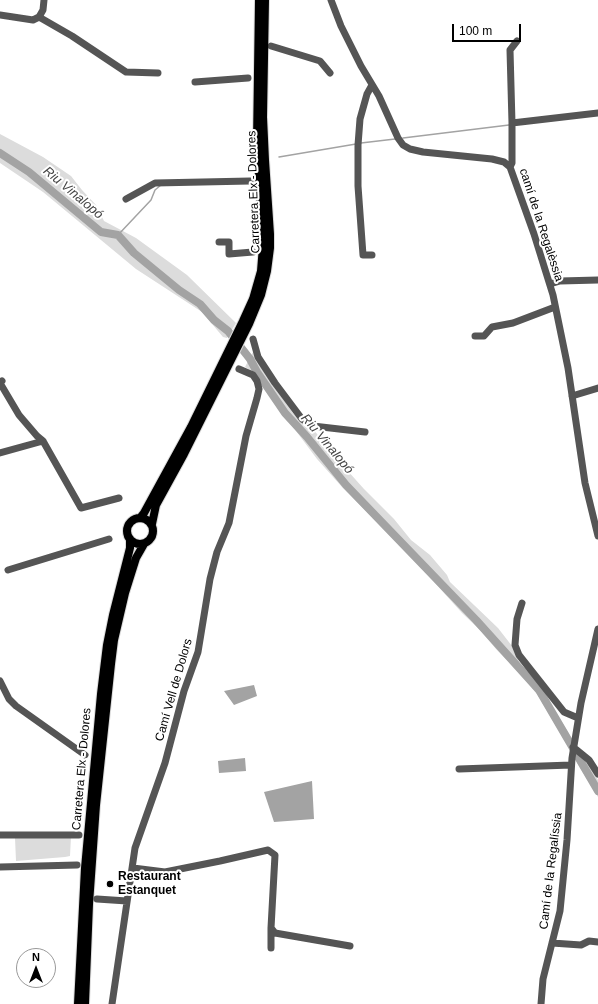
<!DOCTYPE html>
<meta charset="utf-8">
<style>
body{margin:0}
#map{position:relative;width:598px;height:1004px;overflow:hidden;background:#fff;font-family:Helvetica,sans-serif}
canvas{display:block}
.north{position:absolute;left:16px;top:948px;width:40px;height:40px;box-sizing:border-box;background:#fff;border:1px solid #999;border-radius:50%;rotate:0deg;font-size:11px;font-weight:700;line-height:16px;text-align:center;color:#000}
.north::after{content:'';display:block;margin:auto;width:14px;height:18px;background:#000;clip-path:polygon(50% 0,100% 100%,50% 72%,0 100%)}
.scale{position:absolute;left:452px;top:24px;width:69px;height:18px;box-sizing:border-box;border:2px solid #000;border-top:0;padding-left:5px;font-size:12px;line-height:14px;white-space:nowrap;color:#000;-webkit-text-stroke:3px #fff;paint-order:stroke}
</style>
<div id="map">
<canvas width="598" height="1004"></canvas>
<div class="north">N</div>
<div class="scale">100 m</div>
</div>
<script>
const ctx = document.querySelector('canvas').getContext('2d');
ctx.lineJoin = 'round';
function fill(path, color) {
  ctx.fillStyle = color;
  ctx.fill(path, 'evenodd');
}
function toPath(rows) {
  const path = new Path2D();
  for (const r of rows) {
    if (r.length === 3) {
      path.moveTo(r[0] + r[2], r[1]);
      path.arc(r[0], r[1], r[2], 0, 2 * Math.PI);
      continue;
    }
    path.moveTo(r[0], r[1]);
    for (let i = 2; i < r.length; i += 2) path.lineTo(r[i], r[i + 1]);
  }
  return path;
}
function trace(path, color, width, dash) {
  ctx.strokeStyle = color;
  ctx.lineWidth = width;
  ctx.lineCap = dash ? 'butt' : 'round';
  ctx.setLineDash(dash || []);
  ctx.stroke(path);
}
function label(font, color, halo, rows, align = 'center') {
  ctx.font = font + ' Helvetica,sans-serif';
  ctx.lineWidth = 4;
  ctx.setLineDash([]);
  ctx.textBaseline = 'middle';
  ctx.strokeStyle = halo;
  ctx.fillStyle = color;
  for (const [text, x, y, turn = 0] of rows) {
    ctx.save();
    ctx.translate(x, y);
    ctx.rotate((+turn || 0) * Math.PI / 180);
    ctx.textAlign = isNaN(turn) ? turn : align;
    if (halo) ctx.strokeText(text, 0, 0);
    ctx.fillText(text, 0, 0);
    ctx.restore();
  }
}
const green = toPath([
 [0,134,43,157,71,176,82,190,96,205,104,221,136,238,187,275,236,323,227,338,223,337,202,312,136,269,43,192,0,163],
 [253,352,271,382,293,413,304,426,313,429,338,460,364,489,394,519,411,540,430,555,447,575,450,582,498,628,512,646,520,664,529,673,543,691,568,732,570,736,568,746,537,694,523,677,496,649,480,630,462,613,417,563,342,487,317,459,278,407,254,372,245,367],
 [577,753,589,763,598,780,598,797,577,763],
 [71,836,70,856,65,857,16,861,15,838]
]);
const water = toPath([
 [254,685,257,696,234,705,224,691],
 [245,758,246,771,219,773,218,761],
 [312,781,314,819,274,822,264,792]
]);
const stream = toPath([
 [403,138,509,125],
 [361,143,395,139],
 [279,157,356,144],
 [118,235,151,200,155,190,161,185]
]);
const river = toPath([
 [0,153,29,172,101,232,118,235,134,253,179,290,200,304,214,320,228,331,250,359,257,372,285,413,307,437,346,485,476,620,539,690,598,791]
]);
const minor = toPath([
 [331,0,341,26,361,66,379,96,398,138,403,145,410,149,423,152,492,159,504,162,510,167,534,234,553,295,568,368,585,483,598,536],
 [0,15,33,20,39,17,43,10,44,0],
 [39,17,72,36,126,72,158,73],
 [271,46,320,61,330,73],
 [195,82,248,78],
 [512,123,510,50,517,41],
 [510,167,512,163,512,123,598,113],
 [126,199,155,183,250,181],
 [219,242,229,242,229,254,253,252],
 [372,255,363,255,358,186,358,145,360,119,367,94,372,85],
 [550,284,560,281,598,280],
 [475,336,484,336,492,327,513,323,555,307],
 [253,339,258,357,275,383,302,419,313,426,365,432],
 [2,381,0,383,19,415,37,436,43,441],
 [572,396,598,388],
 [0,453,43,441,81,508,119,498],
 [8,570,109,539],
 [522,603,517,619,515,645,519,655,564,712,578,718],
 [0,681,9,699,16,706,85,755],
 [573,747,589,760,598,774],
 [459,769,571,765],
 [0,835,79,835],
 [0,867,77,865],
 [133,868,165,872,220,861,268,850,275,855,271,928,275,933,350,946],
 [97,899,127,901],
 [271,928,271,948],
 [552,943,581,945,589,941,598,942],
 [112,1004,135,848,165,763,184,691,198,652,210,579,217,552,229,523,246,436,257,398,259,389,257,381,253,375,239,369],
 [541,1004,543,979,560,911,567,840,572,758,581,703,598,629]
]);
const major = toPath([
 [140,531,13],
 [140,518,144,513,191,427,243,321,253,299,261,271,263,246,257,142,259,0],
 [152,524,156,505,184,454,249,324,261,295,267,271,270,248,270,234,265,160,263,117,265,0],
 [78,1004,85,868,101,694,107,645,113,615,130,548,130,539],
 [85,1004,89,904,96,805,111,664,114,640,125,593,136,558,144,544]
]);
const markers = [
 [110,884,4,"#000"]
];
const streetNames = [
 ["Carretera Elx - Dolores",254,192,-92],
 ["camí de la Regalèssia",541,225,72],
 ["Camí Vell de Dolors",174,690,-74],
 ["Carretera Elx - Dolores",82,769,-85],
 ["Camí de la Regalíssia",551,871,-83]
];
const poiNames = [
 ["Restaurant",118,877],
 ["Estanquet",118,891]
];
const waterNames = [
 ["Riu Vinalopó",73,193,40],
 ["Riu Vinalopó",327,444,50]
];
fill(green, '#dcdcdc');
fill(water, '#a3a3a3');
trace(stream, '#a3a3a3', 1.5);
trace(river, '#a3a3a3', 8);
trace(major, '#dbdbdb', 10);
trace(minor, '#555', 7);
trace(major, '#000', 8);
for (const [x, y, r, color] of markers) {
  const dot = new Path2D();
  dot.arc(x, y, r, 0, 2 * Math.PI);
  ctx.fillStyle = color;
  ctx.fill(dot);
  trace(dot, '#fff', 1.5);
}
label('12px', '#000', '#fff', streetNames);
label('bold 12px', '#000', '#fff', poiNames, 'left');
label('italic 13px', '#444', '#fff', waterNames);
</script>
